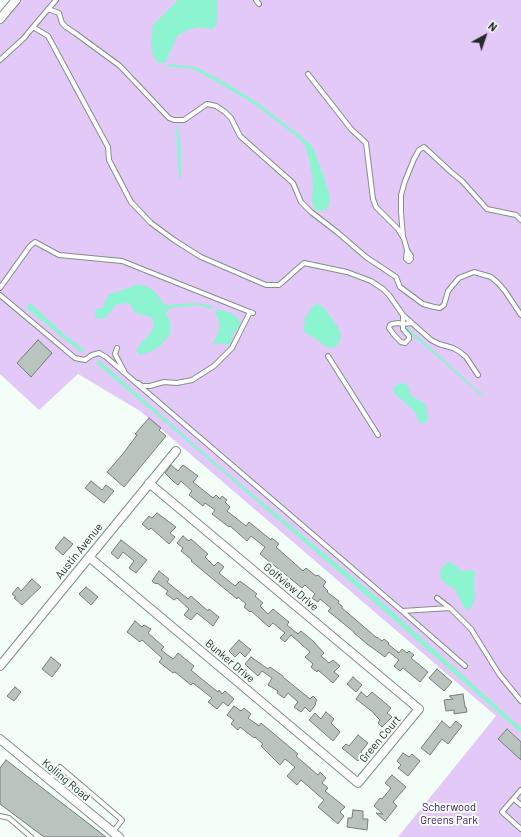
<!DOCTYPE html>
<style>
body{margin:0}
#map{position:relative;width:521px;height:837px;overflow:hidden;background:#f3fef9;font-family:Barlow,sans-serif}
canvas{display:block}
.north{position:absolute;left:465px;top:16px;width:40px;height:40px;-webkit-text-stroke:3px #f3fef9;paint-order:stroke;rotate:40deg;font-size:11px;font-weight:700;line-height:16px;text-align:center;color:#252927}
.north::after{content:'';display:block;margin:auto;width:14px;height:18px;background:#252927;clip-path:polygon(50% 0,100% 100%,50% 72%,0 100%)}
</style>
<div id="map">
<canvas width="521" height="837"></canvas>
<div class="north">N</div>
</div>
<script>
const ctx = document.querySelector('canvas').getContext('2d');
ctx.lineJoin = 'round';
function fill(path, color) {
  ctx.fillStyle = color;
  ctx.fill(path, 'evenodd');
}
function toPath(rows) {
  const path = new Path2D();
  for (const r of rows) {
    path.moveTo(r[0], r[1]);
    for (let i = 2; i < r.length; i += 2) path.lineTo(r[i], r[i + 1]);
  }
  return path;
}
function trace(path, color, width, dash) {
  ctx.strokeStyle = color;
  ctx.lineWidth = width;
  ctx.lineCap = dash ? 'butt' : 'round';
  ctx.setLineDash(dash || []);
  ctx.stroke(path);
}
function label(font, color, halo, rows, align = 'center') {
  ctx.font = font + ' Barlow,sans-serif';
  ctx.lineWidth = 4;
  ctx.setLineDash([]);
  ctx.textBaseline = 'middle';
  ctx.strokeStyle = halo;
  ctx.fillStyle = color;
  for (const [text, x, y, turn = 0] of rows) {
    ctx.save();
    ctx.translate(x, y);
    ctx.rotate((+turn || 0) * Math.PI / 180);
    ctx.textAlign = isNaN(turn) ? turn : align;
    if (halo) ctx.strokeText(text, 0, 0);
    ctx.fillText(text, 0, 0);
    ctx.restore();
  }
}
const green = toPath([
 [18,0,521,0,521,837,398,837,496,716,140,411,78,374,39,410,0,374,0,23]
]);
const water = toPath([
 [178,0,217,0,217,20,215,26,212,29,198,27,188,30,178,35,165,63,158,63,153,55,151,42,153,25],
 [170,64,196,67,231,86,259,104,307,141,313,148,322,171,330,197,329,205,326,210,317,211,314,208,312,203,313,181,309,159,305,145,296,136,255,105,229,89,193,69,165,66],
 [176,126,178,127,181,149,181,176,180,179,179,179],
 [139,284,150,288,157,294,164,305,197,303,210,305,213,308,211,309,199,305,170,308,166,313,171,325,170,334,160,346,152,351,141,355,138,354,137,349,139,346,151,332,154,326,153,321,151,317,135,313,130,304,124,303,116,305,106,317,101,319,97,318,95,316,96,309,103,308,108,295],
 [30,303,65,335,85,350,82,352,78,350,26,308],
 [316,304,320,305,324,308,338,327,341,335,339,343,334,348,326,347,315,338,304,332,305,318,311,308],
 [217,309,231,313,239,319,240,326,233,334,232,341,228,345,216,343,211,345,218,334,220,324,215,312],
 [407,327,483,395,483,397,411,334,406,328],
 [99,360,218,465,372,593,521,728,521,733,368,597,96,363],
 [403,383,408,386,410,389,409,393,410,395,424,403,426,408,428,420,424,424,419,422,416,414,412,409,396,395,393,390,394,387,399,384],
 [447,562,454,564,462,571,473,570,475,571,474,584,475,596,474,602,470,608,468,610,464,608,455,589,446,584,441,579,440,571]
]);
const building = toPath([
 [38,340,52,353,31,377,17,363,38,340],
 [149,418,161,428,159,430,166,436,124,487,107,472,122,455,137,435,135,434,149,418],
 [171,465,178,471,183,465,198,476,193,482,213,498,216,495,220,499,222,496,227,500,225,502,230,507,227,511,246,526,249,522,271,540,272,538,279,544,276,547,303,571,306,568,316,576,318,575,326,582,323,586,328,591,327,592,339,601,338,603,342,606,342,608,377,638,377,637,382,641,384,639,389,643,388,644,399,653,402,649,407,653,409,651,414,655,411,658,428,672,420,682,403,668,400,671,394,666,399,660,389,652,385,657,367,644,354,633,354,632,328,611,331,608,320,599,318,602,312,598,315,594,305,585,302,588,260,554,265,547,251,536,247,541,230,526,229,527,212,514,215,510,205,503,203,506,189,495,192,491,181,481,178,485,174,482,165,473,171,465],
 [91,481,102,490,106,485,114,491,104,503,85,488,91,481],
 [157,513,176,527,170,533,175,537,169,544,151,528,149,530,142,524,149,516,152,518,157,513],
 [183,536,189,541,191,539,208,554,205,557,214,566,218,562,224,567,219,573,235,586,240,581,257,594,255,596,263,603,260,606,268,614,273,609,289,622,287,625,298,634,301,631,313,641,324,653,321,656,329,663,333,660,340,666,334,672,339,676,333,683,318,670,317,672,311,667,313,664,305,657,310,652,291,635,285,642,280,638,285,633,273,623,269,627,251,611,250,612,244,607,246,604,238,597,237,599,191,561,192,560,181,551,183,548,177,543,183,536],
 [64,537,73,544,63,555,55,548,64,537],
 [121,540,147,560,136,573,129,568,134,561,123,552,118,559,111,553,121,540],
 [159,571,169,579,167,582,188,599,191,596,208,611,209,609,219,617,213,626,197,613,191,620,184,615,189,609,177,598,174,600,166,594,168,591,157,583,156,584,152,581,159,571],
 [32,579,41,587,22,605,14,598,16,597,12,594,18,587,21,591,32,579],
 [86,587,98,597,91,605,79,594,86,587],
 [135,621,142,627,144,625,151,629,148,633,164,647,161,650,173,659,178,653,194,666,191,670,198,676,218,692,219,690,222,694,225,691,234,699,228,706,223,702,217,709,208,702,212,698,193,683,191,685,175,672,173,673,159,662,162,658,142,640,140,642,127,632,135,621],
 [239,640,251,650,245,657,240,652,235,657,229,651,239,640],
 [51,657,61,665,52,677,42,669,51,657],
 [251,657,268,669,270,667,283,676,283,677,310,699,313,696,317,700,315,703,316,704,310,712,305,707,301,712,294,707,298,702,288,693,284,698,277,693,278,691,268,685,272,678,262,671,258,676,248,667,245,664,251,657],
 [437,669,452,682,444,691,429,678,437,669],
 [353,677,362,685,356,692,347,684,353,677],
 [15,687,21,692,14,701,7,696,15,687],
 [361,692,367,697,372,692,391,708,387,713,392,717,382,727,378,723,380,720,374,714,374,713,356,699,361,692],
 [463,694,465,707,466,707,467,712,454,714,454,710,446,711,444,700,453,699,449,696,463,694],
 [234,706,241,711,244,708,251,714,248,718,259,726,261,723,298,754,296,756,318,775,320,772,326,778,322,783,328,788,325,791,345,807,340,812,344,816,338,824,318,807,324,800,301,780,297,785,287,776,295,767,285,759,280,765,261,746,263,744,255,737,254,738,240,727,238,730,231,724,234,720,227,715,234,706],
 [326,712,334,719,331,723,340,732,333,741,309,720,315,713,321,719,326,712],
 [442,721,450,728,456,721,462,726,448,744,442,739,430,755,421,748,442,721],
 [507,729,521,742,521,760,498,739,507,729],
 [358,735,368,743,361,752,363,754,358,761,342,748,346,744,349,746,358,735],
 [403,753,409,757,412,754,420,761,408,776,398,768,401,765,397,761,403,753],
 [6,760,106,837,44,837,0,804,0,768,6,760],
 [392,775,406,787,393,802,397,806,385,821,376,813,383,814,374,806,380,798,382,799,391,788,385,783,392,775],
 [353,810,363,811,363,819,368,819,367,830,347,827,348,818,352,818,353,810]
]);
const service = toPath([
 [56,0,33,27,48,36,108,147,109,160,131,202,151,223,174,240,201,257,266,285,279,285,304,263,347,272,371,281,383,289,389,295,403,315],
 [256,0,259,4],
 [48,9,59,13,62,23,66,27,75,33,120,66,169,118,174,120,184,120,207,104,216,106,225,112,231,118,240,136,293,183,301,202,311,212,337,232,366,257,396,277,400,287,423,304,434,307,440,308,444,305,448,291,459,278,474,272,491,277,498,283,505,291,521,315],
 [0,60,24,38,33,27],
 [308,74,351,129,366,143,373,199,376,207,398,229,404,239,407,250,406,259,409,261,411,259,409,257,411,256,407,250],
 [403,237,401,212,401,195,405,181,414,159,419,150,424,147,451,172,462,181,487,209,516,215,521,220],
 [0,288,30,246,35,242,59,255,122,261,250,312],
 [0,295,75,358,85,360,92,355,99,353,106,357,402,611],
 [412,323,403,315,403,329,409,336,409,339,405,343,401,342,395,336,389,328,390,325,392,324,398,323,403,324,412,323,431,340,439,344,453,348,460,352,466,357,478,375],
 [117,348,115,354,125,373],
 [328,356,378,435],
 [138,383,142,386,150,386,164,382,177,383,192,380,214,366,232,348,250,312,253,313],
 [437,598,450,608],
 [465,666,402,611,450,608,471,629,499,674,521,701],
 [50,779,60,767,122,820,113,832],
 [521,790,502,812,521,829],
 [514,799,521,805],
 [0,816,9,818,31,837]
]);
const minor = toPath([
 [0,19,16,0],
 [89,557,358,783,419,709,149,483],
 [0,666,176,451],
 [0,739,119,837]
]);
const streetNames = [
 ["Austin Avenue",79,551,-51],
 ["Golfview Drive",291,587,40],
 ["Bunker Drive",230,661,40],
 ["Green Court",380,739,-50],
 ["Kolling Road",66,780,40]
];
const parkNames = [
 ["Scherwood",449,807],
 ["Greens Park",449,820]
];
fill(green, '#e3c9f8');
fill(water, '#8cf4d0');
fill(building, '#b9c4bf');
trace(building, '#747e7a', 1);
trace(service, '#838d89', 6);
trace(minor, '#838d89', 10);
trace(service, '#fff', 4);
trace(minor, '#fff', 8);
label('11px', '#252927', '#f3fef9', streetNames);
label('11px', '#450c63', '#f3fef9', parkNames);
</script>
